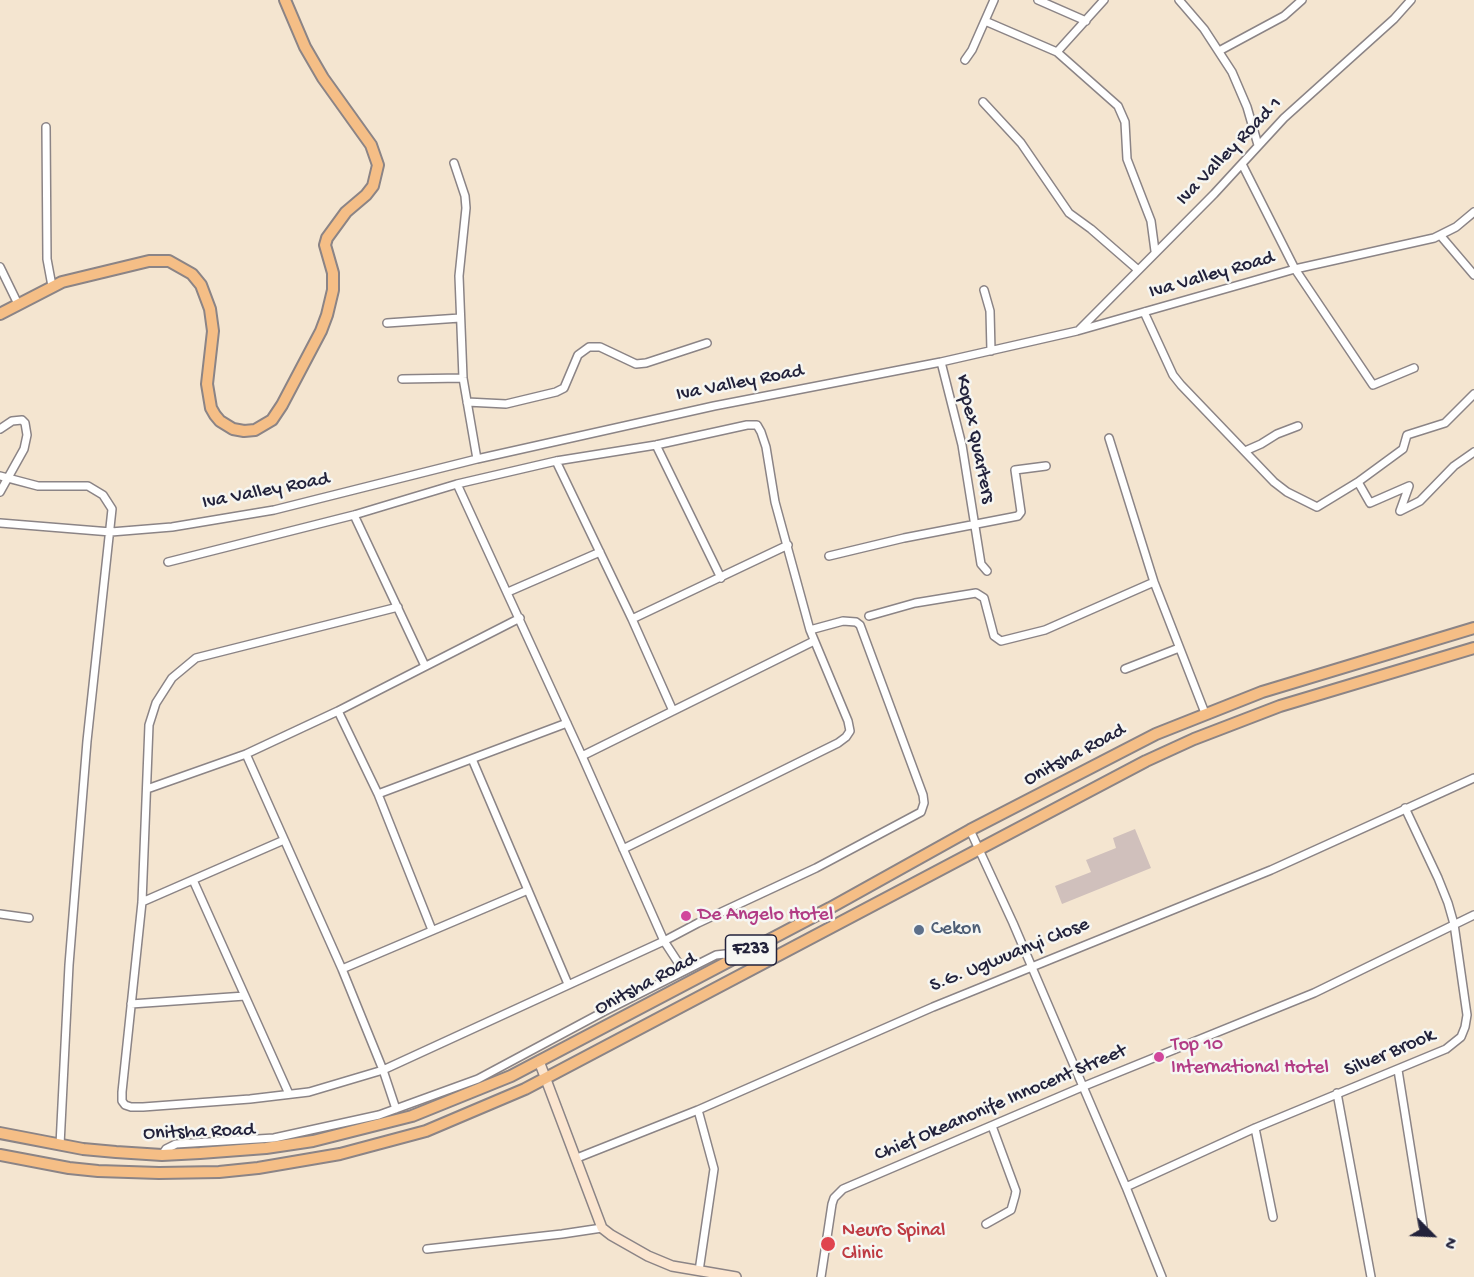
<!DOCTYPE html>
<style>
body{margin:0}
#map{position:relative;width:1474px;height:1277px;overflow:hidden;background:#f4e5d0;font-family:"Gochi Hand",sans-serif}
canvas{display:block}
.north{position:absolute;left:1402px;top:1205px;width:60px;height:60px;-webkit-text-stroke:4px #f6f6f2;paint-order:stroke;rotate:114deg;font-size:16px;font-weight:700;line-height:24px;text-align:center;color:#22223b}
.north::after{content:'';display:block;margin:auto;width:21px;height:27px;background:#22223b;clip-path:polygon(50% 0,100% 100%,50% 72%,0 100%)}
</style>
<div id="map">
<canvas width="1474" height="1277"></canvas>
<div class="north">N</div>
</div>
<script>
const ctx = document.querySelector('canvas').getContext('2d');
ctx.lineJoin = 'round';
function fill(path, color) {
  ctx.fillStyle = color;
  ctx.fill(path, 'evenodd');
}
function toPath(rows) {
  const path = new Path2D();
  for (const r of rows) {
    path.moveTo(r[0], r[1]);
    for (let i = 2; i < r.length; i += 2) path.lineTo(r[i], r[i + 1]);
  }
  return path;
}
function trace(path, color, width, dash) {
  ctx.strokeStyle = color;
  ctx.lineWidth = width;
  ctx.lineCap = dash ? 'butt' : 'round';
  ctx.setLineDash(dash || []);
  ctx.stroke(path);
}
function label(font, color, halo, rows, align = 'center') {
  ctx.font = font + ' "Gochi Hand",sans-serif';
  ctx.lineWidth = 5;
  ctx.setLineDash([]);
  ctx.textBaseline = 'middle';
  ctx.strokeStyle = halo;
  ctx.fillStyle = color;
  for (const [text, x, y, turn = 0] of rows) {
    ctx.save();
    ctx.translate(x, y);
    ctx.rotate((+turn || 0) * Math.PI / 180);
    ctx.textAlign = isNaN(turn) ? turn : align;
    if (halo) ctx.strokeText(text, 0, 0);
    ctx.fillText(text, 0, 0);
    ctx.restore();
  }
}
const industrial = toPath([
 [1135,829,1151,868,1062,904,1055,886,1091,872,1086,860,1116,848,1113,838]
]);
const minor = toPath([
 [1038,0,1086,21],
 [1179,0,1204,29,1232,72,1247,107,1258,145],
 [985,21,1057,52,1118,106,1125,122,1127,159,1151,221,1155,251],
 [1219,51,1284,16,1302,0],
 [1057,52,1104,0],
 [965,60,972,50,994,0],
 [983,102,1021,143,1069,213,1091,229,1137,269],
 [46,127,47,259,52,286],
 [454,163,465,196,466,208,459,276,463,378,477,459],
 [1242,164,1295,269,1373,385,1414,368],
 [1440,235,1474,275],
 [0,267,18,304],
 [984,290,990,311,991,351],
 [1144,312,1173,375,1181,385,1274,482,1287,492,1317,507,1358,482,1370,503,1409,486,1400,511,1420,501,1454,466,1474,452],
 [387,323,460,318],
 [1079,330,1214,194,1284,118,1394,19,1411,0],
 [941,362,962,445,981,564,987,571],
 [402,379,463,378],
 [467,402,506,404,556,392,564,388,578,355,589,347,600,347,636,364,646,363,707,343],
 [0,429,12,421,22,420,25,423,27,435,24,449,0,492],
 [1109,438,1154,582,1205,713],
 [656,445,721,578],
 [1245,451,1261,444,1277,434,1298,426],
 [556,461,632,619,673,711],
 [0,476,38,486,88,486,103,495,112,509,87,741,69,965,60,1145],
 [1358,482,1403,449,1407,435,1445,423,1474,394],
 [457,484,582,756,664,941,683,970],
 [354,515,425,666],
 [0,523,111,532,172,527,274,510,477,459,714,406,941,362,1077,331,1295,269,1434,238,1456,227,1474,212],
 [829,556,904,538,1018,516,1021,512,1015,470,1046,466],
 [168,562,354,515,457,484,556,461,656,445,747,425,757,425,761,432,766,447,775,502,810,630,848,721,850,731,846,737,838,743,623,849],
 [508,592,600,552],
 [398,607,196,658,172,678,156,703,149,725,142,902,122,1092,122,1101,125,1105,131,1107,143,1107,250,1099,309,1092,383,1070,664,941,698,923,816,868,921,812,924,803,923,795,860,625,856,622,843,621,810,630],
 [869,616,915,603,976,593,984,598,994,636,1001,641,1045,630,1154,582],
 [632,619,788,545],
 [1125,669,1179,648],
 [338,711,378,794,432,930],
 [246,754,342,969,383,1070,396,1109],
 [582,756,814,641],
 [472,759,568,984],
 [147,789,246,754,338,711,520,618],
 [378,794,567,723],
 [970,830,1013,923,1126,1187,1162,1277],
 [193,880,289,1094],
 [142,902,284,840],
 [0,914,29,918],
 [342,969,528,890],
 [131,1004,245,996],
 [1398,1070,1423,1226],
 [1337,1093,1371,1277],
 [698,1110,714,1169,699,1271],
 [1255,1128,1273,1217],
 [162,1155,166,1149,176,1144,274,1138,379,1115,478,1079,603,1012,716,955,725,954,730,961],
 [577,1158,698,1110,933,1007,1271,870,1474,778],
 [1126,1187,1255,1128,1446,1049,1461,1037,1465,1027,1467,1015,1454,924,1448,903,1438,878,1405,808],
 [986,1224,1011,1210,1015,1196,1016,1191,992,1126],
 [427,1249,562,1234,602,1228],
 [821,1277,832,1204,834,1198,843,1189,1082,1087,1314,993,1474,915]
]);
const secondary = toPath([
 [539,1061,602,1228,611,1235,648,1256,672,1266,736,1277]
]);
const primary = toPath([
 [0,314,62,282,149,261,169,261,192,274,201,285,210,309,213,331,207,384,211,408,215,415,220,421,233,429,244,431,255,430,272,420,282,405,321,331,327,315,333,290,333,273,325,245,327,238,346,212,366,195,373,186,378,165,371,145,323,78,305,47,285,0],
 [0,1133,83,1149,116,1152,162,1155,200,1153,266,1148,313,1141,412,1116,511,1076,830,908,970,830,1156,734,1262,692,1474,628],
 [0,1155,69,1168,98,1171,159,1173,219,1172,258,1168,340,1154,426,1131,525,1089,1146,761,1194,739,1280,706,1474,648]
]);
const markers = [
 [686,916,6,"#d1479c"],
 [919,930,6,"#5c6f8a"],
 [1159,1057,6,"#d1479c"],
 [828,1244,8,"#e0444e"]
];
const shields = [
 [751,950,51]
];
const shieldNames = [
 ["F233",751,950]
];
const streetNames = [
 ["Iva Valley Road 1",1230,152,-46],
 ["Iva Valley Road",1212,276,-16],
 ["Iva Valley Road",740,384,-11],
 ["Kopex Quarters",974,439,78],
 ["Iva Valley Road",266,492,-11],
 ["Onitsha Road",1075,756,-28],
 ["S.G. Ugwuanyi Close",1010,956,-22],
 ["Onitsha Road",646,985,-28],
 ["Silver Brook",1390,1054,-23],
 ["Chief Okeanonife Innocent Street",1001,1104,-23],
 ["Onitsha Road",199,1133,-2]
];
const hotelNames = [
 ["De Angelo Hotel",698,916],
 ["Top 10",1171,1046],
 ["International Hotel",1171,1069]
];
const serviceNames = [
 ["Cekon",931,930]
];
const healthNames = [
 ["Neuro Spinal",842,1232],
 ["Clinic",842,1255]
];
fill(industrial, '#d0c0bc');
trace(minor, '#8b8486', 10);
trace(secondary, '#8b8486', 12);
trace(primary, '#8b8486', 14);
trace(minor, '#fff', 7);
trace(secondary, '#fbe5cf', 9);
trace(primary, '#f5be86', 10);
for (const [x, y, r, color] of markers) {
  const dot = new Path2D();
  dot.arc(x, y, r, 0, 2 * Math.PI);
  ctx.fillStyle = color;
  ctx.fill(dot);
  trace(dot, '#f6f6f2', 2);
}
for (const [x, y, w] of shields) {
  const box = new Path2D();
  box.roundRect(x - w / 2, y - 15, w, 30, 4.5);
  ctx.fillStyle = '#f6f6f2';
  ctx.fill(box);
  trace(box, '#22223b', 1.5);
}
label('bold 18px', '#22223b', null, shieldNames);
label('20px', '#22223b', '#f6f6f2', streetNames);
label('20px', '#b23c85', '#f6f6f2', hotelNames, 'left');
label('20px', '#4e5e75', '#f6f6f2', serviceNames, 'left');
label('20px', '#be3a42', '#f6f6f2', healthNames, 'left');
</script>
